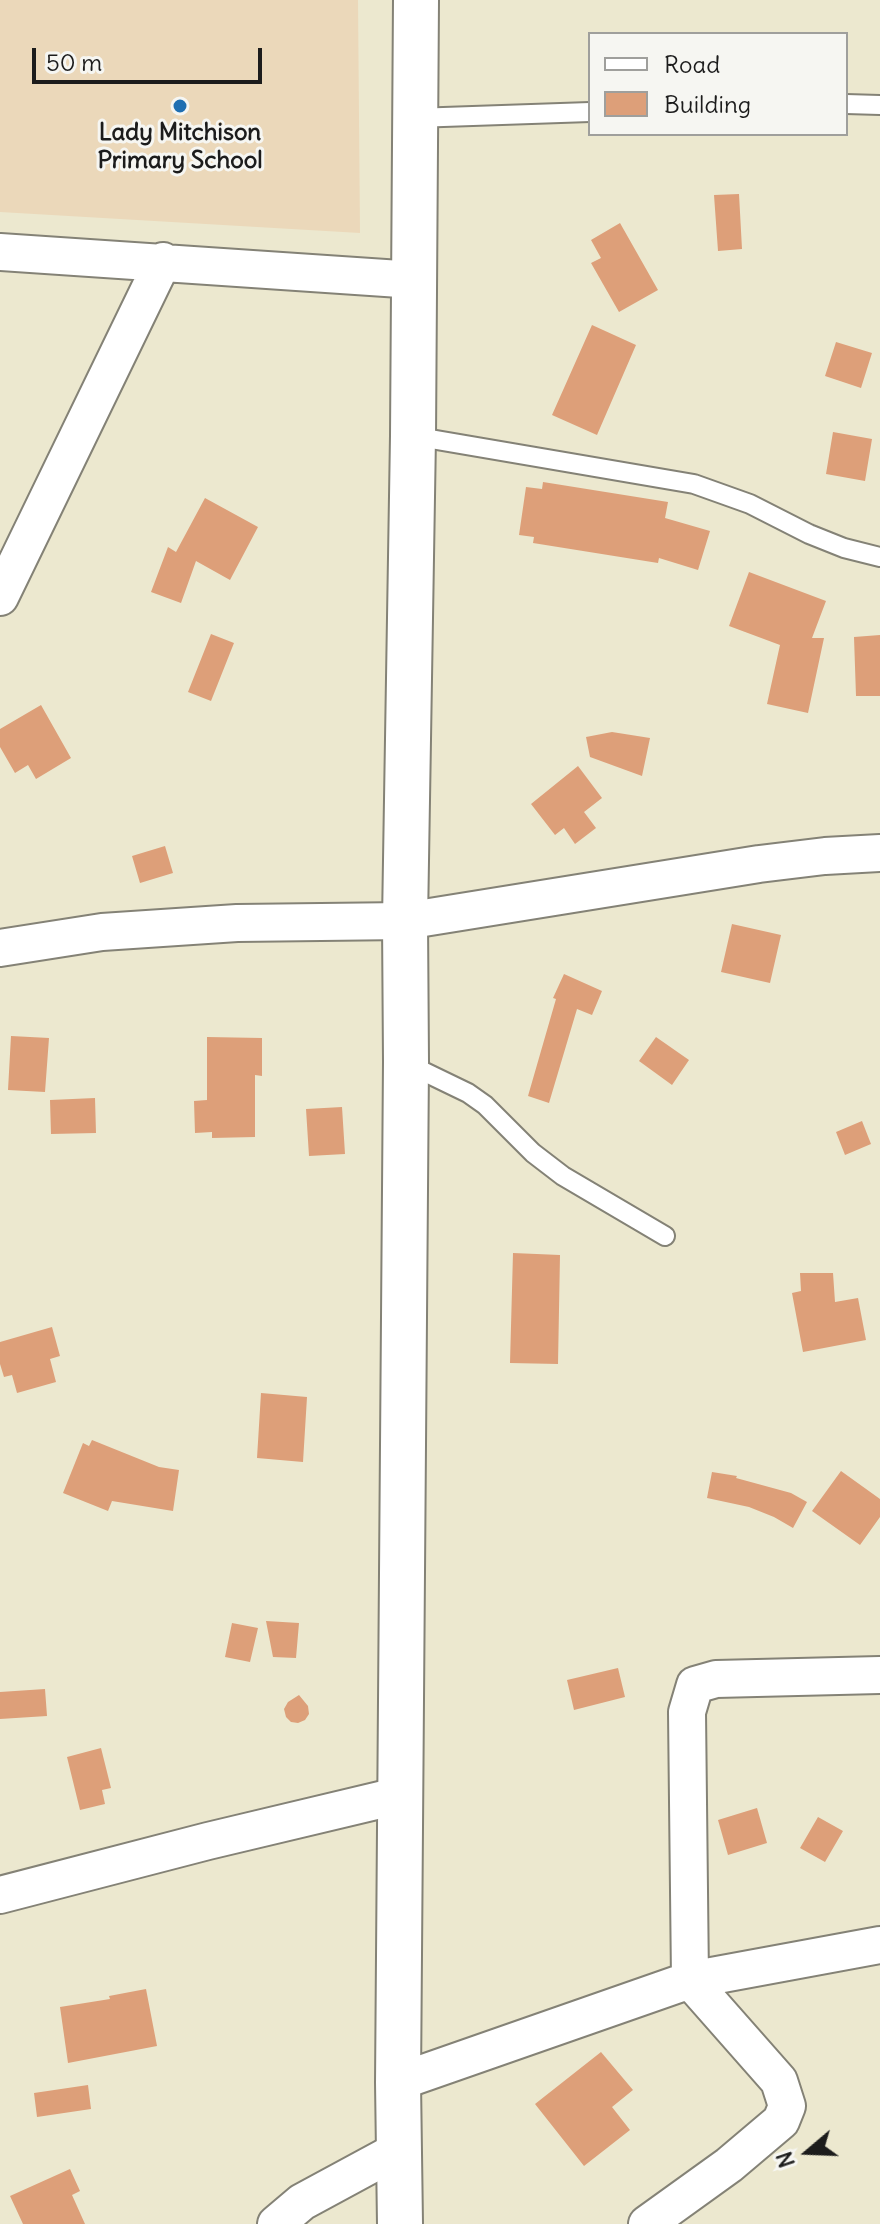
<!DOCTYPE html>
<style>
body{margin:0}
#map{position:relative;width:880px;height:2224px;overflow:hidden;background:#ece8cf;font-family:Delius,sans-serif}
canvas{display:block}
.legend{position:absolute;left:588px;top:32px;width:260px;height:104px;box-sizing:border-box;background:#f6f6f2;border:2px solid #9f9f9c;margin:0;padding:10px 14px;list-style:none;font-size:24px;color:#1c1c1c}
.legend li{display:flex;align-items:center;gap:16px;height:40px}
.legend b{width:40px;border:2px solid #9f9f9c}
.north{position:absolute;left:768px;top:2112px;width:80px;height:80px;-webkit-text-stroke:6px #f6f6f2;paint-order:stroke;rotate:251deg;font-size:22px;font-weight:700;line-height:32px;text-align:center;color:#1c1c1c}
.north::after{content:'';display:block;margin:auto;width:28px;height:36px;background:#1c1c1c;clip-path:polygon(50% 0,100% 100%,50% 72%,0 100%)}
.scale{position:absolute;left:32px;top:48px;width:230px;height:36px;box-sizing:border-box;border:4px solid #1c1c1c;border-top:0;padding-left:10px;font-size:24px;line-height:28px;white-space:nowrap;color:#1c1c1c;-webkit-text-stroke:6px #f6f6f2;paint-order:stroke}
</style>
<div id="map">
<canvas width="880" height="2224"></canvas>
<ul class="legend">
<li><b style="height:10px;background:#fff"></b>Road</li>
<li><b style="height:22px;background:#dd9f79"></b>Building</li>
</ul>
<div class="north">N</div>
<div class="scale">50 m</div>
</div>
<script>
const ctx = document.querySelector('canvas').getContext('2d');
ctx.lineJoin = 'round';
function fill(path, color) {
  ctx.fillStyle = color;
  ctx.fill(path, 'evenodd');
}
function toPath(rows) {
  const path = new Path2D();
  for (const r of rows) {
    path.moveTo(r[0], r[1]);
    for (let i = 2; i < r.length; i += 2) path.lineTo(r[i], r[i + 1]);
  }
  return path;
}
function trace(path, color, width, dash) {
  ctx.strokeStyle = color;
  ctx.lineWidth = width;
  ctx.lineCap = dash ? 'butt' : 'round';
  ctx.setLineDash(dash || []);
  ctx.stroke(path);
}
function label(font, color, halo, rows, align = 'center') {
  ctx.font = font + ' Delius,sans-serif';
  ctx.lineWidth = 6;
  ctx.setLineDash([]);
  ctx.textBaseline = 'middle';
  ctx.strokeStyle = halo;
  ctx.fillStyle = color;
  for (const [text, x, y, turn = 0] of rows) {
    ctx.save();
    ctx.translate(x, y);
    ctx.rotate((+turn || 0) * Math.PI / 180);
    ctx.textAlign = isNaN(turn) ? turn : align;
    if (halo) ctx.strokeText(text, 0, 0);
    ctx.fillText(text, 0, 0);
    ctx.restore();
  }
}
const built = toPath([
 [0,0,358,0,360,233,0,212]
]);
const building = toPath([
 [739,194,742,249,718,251,714,195],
 [620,223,658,290,619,312,591,263,601,258,591,240],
 [592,325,636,345,597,435,552,415],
 [836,342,872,353,861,388,825,376],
 [833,432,872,439,865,481,826,474],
 [543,482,668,502,665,518,710,531,698,570,659,558,658,563,533,543,534,537,519,535,526,487,542,489],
 [205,498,258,527,230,580,196,561,181,603,151,592,168,547,176,552],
 [749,572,826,601,812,638,824,638,808,713,767,704,780,645,729,626],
 [211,634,234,643,211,701,188,692],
 [880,635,880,696,856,696,854,637],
 [41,705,71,758,36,779,28,765,15,773,0,747,0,729],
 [612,732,650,738,642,776,590,757,586,737],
 [578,766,602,798,584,812,596,828,575,844,564,828,555,835,531,804],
 [165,846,173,873,140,883,132,856],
 [732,924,781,935,770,983,721,972],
 [564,974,602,991,592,1015,577,1009,549,1103,528,1096,556,999,553,998],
 [11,1036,49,1038,45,1092,8,1090],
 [207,1037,262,1038,262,1076,255,1075,255,1137,212,1138,212,1132,195,1133,194,1101,207,1100],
 [656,1037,689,1060,672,1085,639,1061],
 [95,1098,96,1133,51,1134,50,1100],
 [342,1107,345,1154,309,1156,306,1109],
 [862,1121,871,1144,845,1155,836,1132],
 [513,1253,560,1255,558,1364,510,1363],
 [800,1273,833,1273,835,1302,858,1298,866,1340,803,1352,792,1293,801,1291],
 [52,1327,60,1356,50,1359,56,1382,17,1393,12,1375,4,1377,0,1364,0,1342],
 [261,1393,307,1397,303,1462,257,1458],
 [92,1440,159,1467,179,1470,173,1511,112,1501,108,1511,63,1493,83,1443,89,1446],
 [841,1471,880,1499,880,1517,860,1545,812,1511],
 [712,1472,737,1476,736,1478,791,1493,807,1502,793,1528,774,1517,749,1507,707,1498],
 [266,1621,299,1623,296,1658,273,1657],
 [232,1623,258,1628,250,1662,225,1657],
 [618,1668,625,1697,574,1710,567,1680],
 [45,1689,47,1716,0,1719,0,1692],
 [299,1695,308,1706,309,1714,305,1720,298,1723,291,1722,286,1717,284,1709,288,1702],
 [101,1748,111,1788,102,1790,105,1804,80,1810,67,1757],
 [757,1808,767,1843,728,1855,718,1820],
 [818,1817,843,1831,825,1862,800,1848],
 [146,1989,157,2046,68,2063,60,2007,110,1999,109,1996],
 [601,2052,633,2090,612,2107,630,2130,584,2166,535,2104],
 [88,2085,91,2109,37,2117,34,2093],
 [70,2169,80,2191,72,2195,85,2224,23,2224,10,2196]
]);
const lane = toPath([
 [846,104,880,105],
 [414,118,590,112],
 [413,436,694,484,750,504,809,534,844,548,880,557],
 [408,1064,468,1093,485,1105,533,1153,563,1176,665,1236]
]);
const street = toPath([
 [0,252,415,280],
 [0,597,163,261],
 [0,948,102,932,237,923,405,921,759,864,825,856,880,853],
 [0,1895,208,1841,401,1795],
 [398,2082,690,1980,880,1945],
 [276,2224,302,2202,400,2149],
 [647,2224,729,2165,781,2121,787,2106,779,2081,690,1980,687,1712,695,1685,716,1679,880,1675]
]);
const secondary = toPath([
 [400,2224,398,2082,406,1062,405,921,413,436,416,0]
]);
const markers = [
 [180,106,8,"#1f6fb2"]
];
const poiNames = [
 ["Lady Mitchison",180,133],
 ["Primary School",180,161]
];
fill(built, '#ebd8ba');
fill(building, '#dd9f79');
trace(lane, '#848276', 22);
trace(street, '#848276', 40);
trace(secondary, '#848276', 48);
trace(lane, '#fff', 18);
trace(street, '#fff', 36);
trace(secondary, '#fff', 44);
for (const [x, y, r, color] of markers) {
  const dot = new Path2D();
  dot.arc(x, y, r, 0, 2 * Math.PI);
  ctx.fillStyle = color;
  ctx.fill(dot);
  trace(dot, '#f6f6f2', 3);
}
label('bold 24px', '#1c1c1c', '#f6f6f2', poiNames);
</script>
